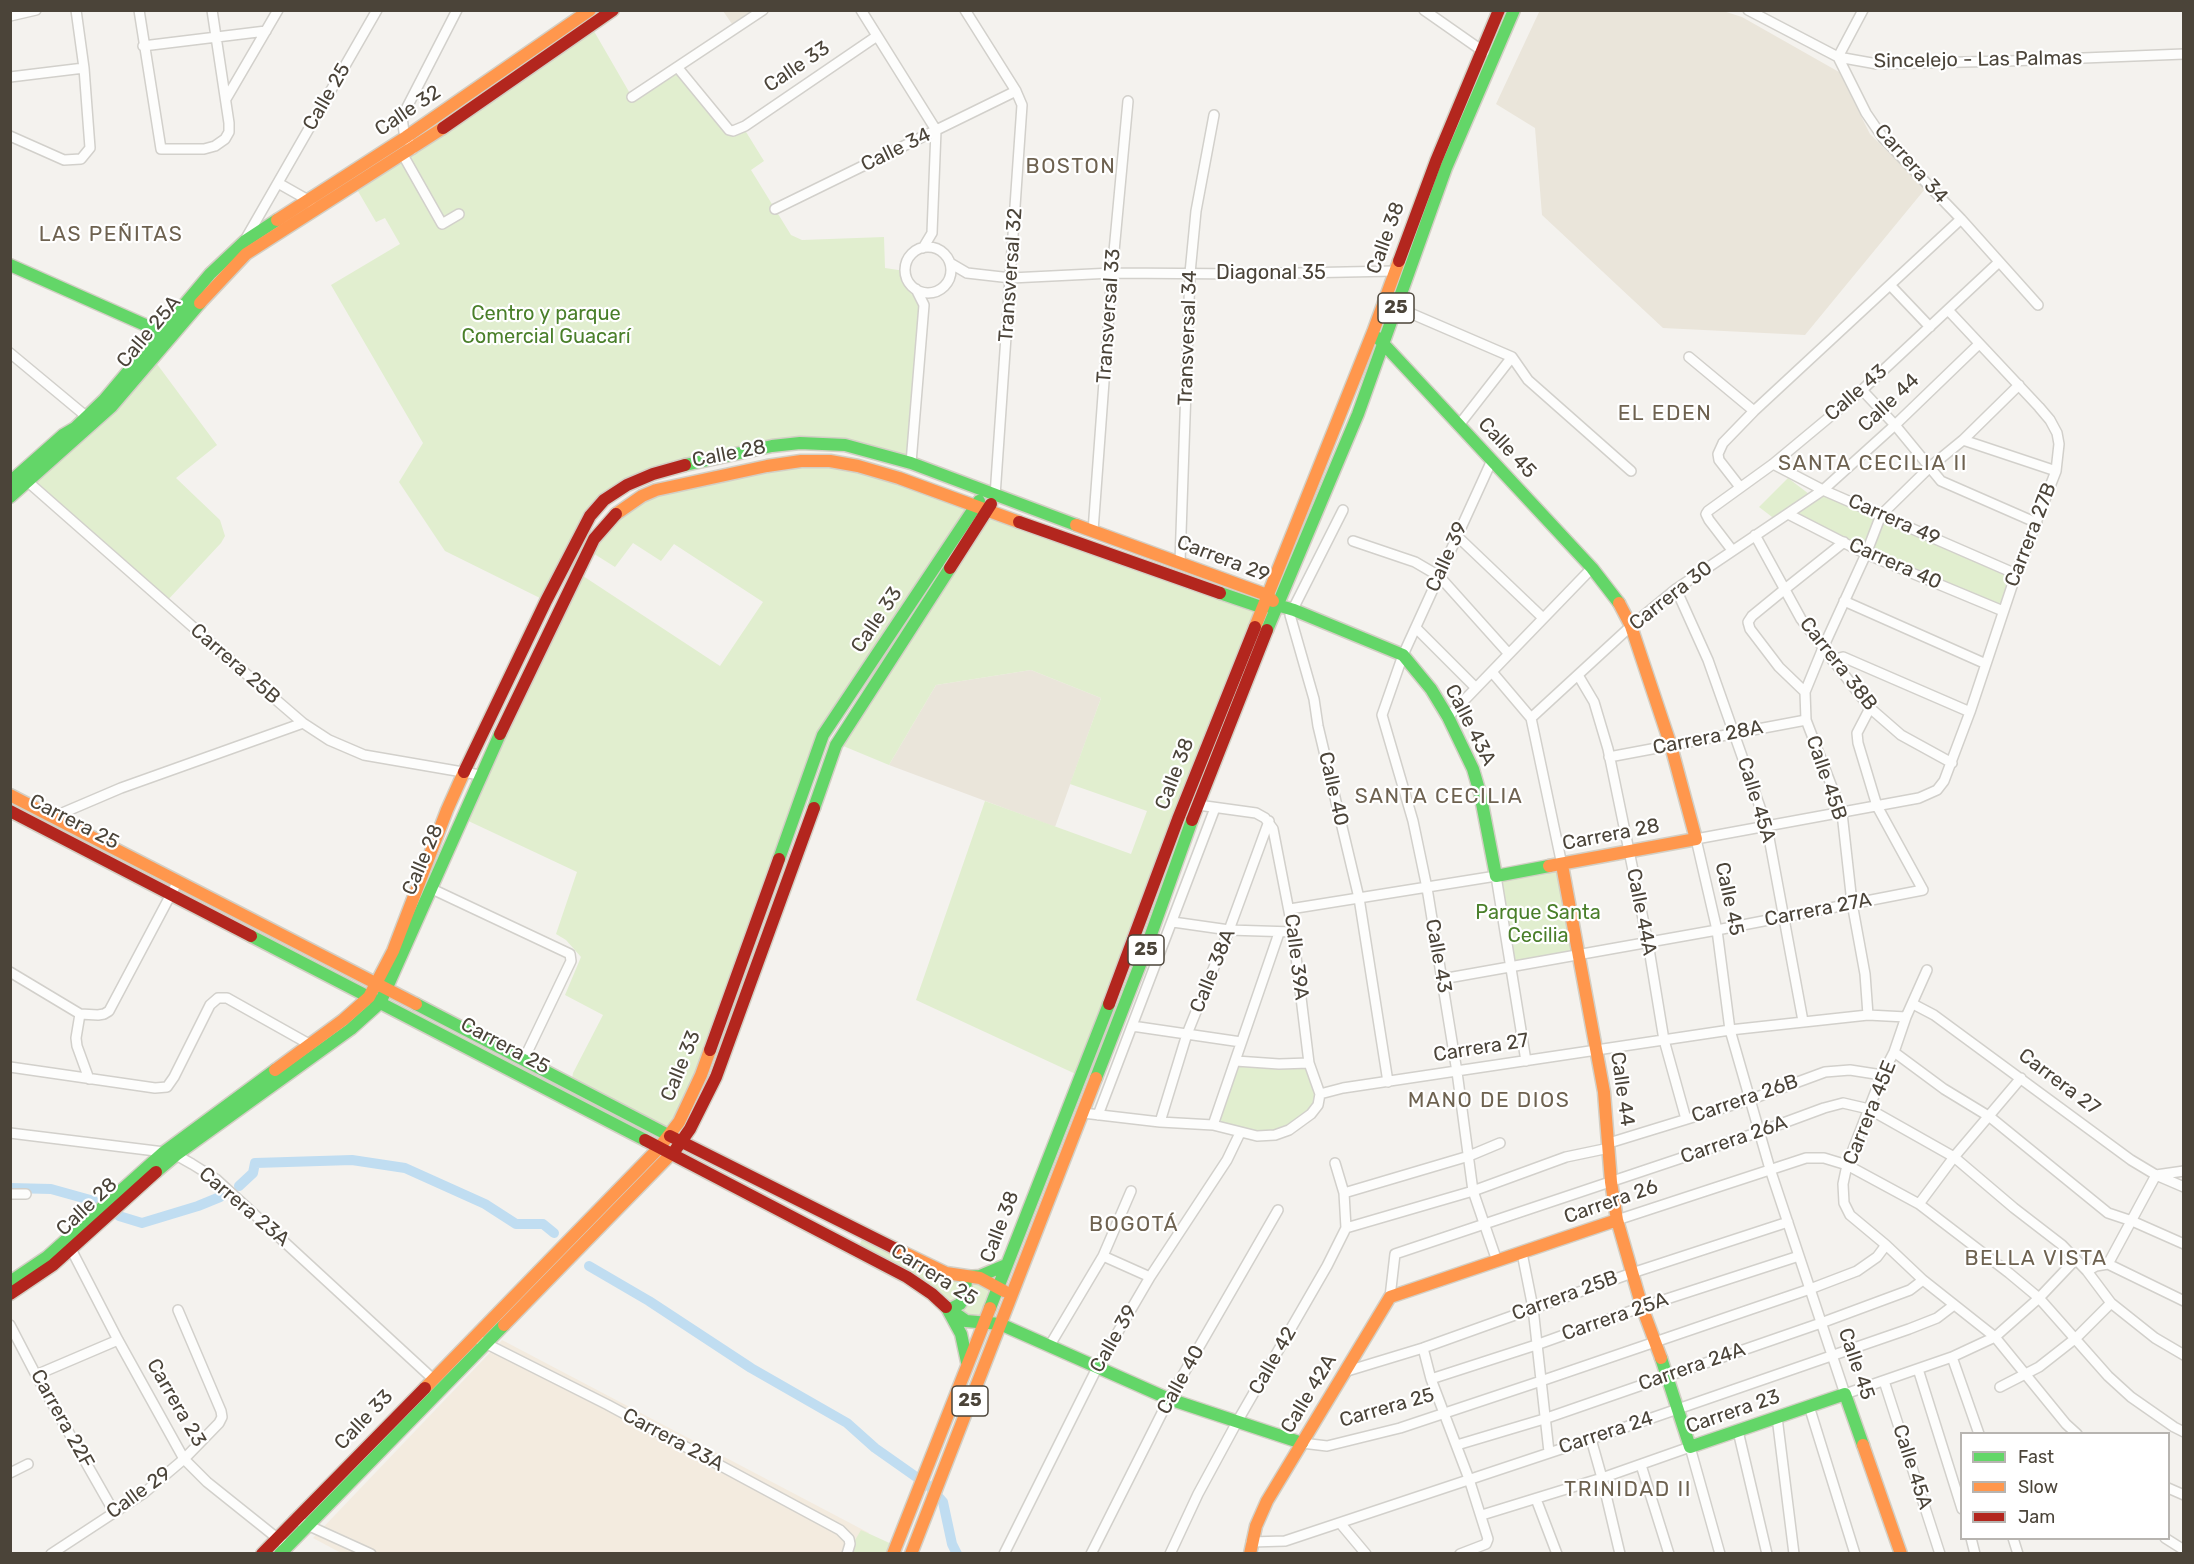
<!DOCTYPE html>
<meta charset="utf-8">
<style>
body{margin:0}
#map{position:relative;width:2194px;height:1564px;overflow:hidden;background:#f4f2ee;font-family:Rubik,sans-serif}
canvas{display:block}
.frame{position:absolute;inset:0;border:12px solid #4b4439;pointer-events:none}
.legend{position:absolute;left:1960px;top:1432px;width:210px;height:108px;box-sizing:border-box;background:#fff;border:2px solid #b7b4b0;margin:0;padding:8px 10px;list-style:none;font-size:18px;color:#4b4439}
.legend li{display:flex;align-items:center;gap:12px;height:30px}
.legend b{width:30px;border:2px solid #b7b4b0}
</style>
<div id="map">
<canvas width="2194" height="1564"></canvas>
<div class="frame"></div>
<ul class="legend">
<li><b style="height:8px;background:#63d668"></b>Fast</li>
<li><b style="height:8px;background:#ff974d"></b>Slow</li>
<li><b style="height:8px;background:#b3261e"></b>Jam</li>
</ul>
</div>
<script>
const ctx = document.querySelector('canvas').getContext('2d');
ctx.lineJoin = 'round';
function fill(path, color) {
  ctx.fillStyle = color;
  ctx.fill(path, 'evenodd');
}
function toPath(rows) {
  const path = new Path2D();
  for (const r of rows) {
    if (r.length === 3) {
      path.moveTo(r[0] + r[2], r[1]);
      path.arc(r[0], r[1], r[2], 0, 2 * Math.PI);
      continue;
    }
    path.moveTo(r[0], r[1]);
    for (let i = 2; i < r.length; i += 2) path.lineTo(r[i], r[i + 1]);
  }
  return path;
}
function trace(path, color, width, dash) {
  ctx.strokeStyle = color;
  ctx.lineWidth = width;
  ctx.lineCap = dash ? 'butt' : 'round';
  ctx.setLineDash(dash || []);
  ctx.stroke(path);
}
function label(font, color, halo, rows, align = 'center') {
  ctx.font = font + ' Rubik,sans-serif';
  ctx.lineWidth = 4.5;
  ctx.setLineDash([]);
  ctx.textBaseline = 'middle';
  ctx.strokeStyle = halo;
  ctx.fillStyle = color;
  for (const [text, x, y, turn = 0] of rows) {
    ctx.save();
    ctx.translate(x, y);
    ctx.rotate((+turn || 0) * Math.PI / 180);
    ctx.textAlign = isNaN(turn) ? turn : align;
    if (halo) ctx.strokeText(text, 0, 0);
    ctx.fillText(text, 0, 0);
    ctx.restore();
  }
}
const commercial = toPath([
 [502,1340,869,1533,858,1554,343,1554,313,1538]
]);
const education = toPath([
 [1540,10,1720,10,1742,17,1839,72,1870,134,1925,189,1805,335,1663,328,1542,215,1535,128,1496,104],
 [723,11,751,11,732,24],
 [1031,670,1101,698,1055,827,889,765,936,685]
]);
const green = toPath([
 [591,26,632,97,678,68,729,130,743,127,764,161,751,170,791,235,802,240,884,237,885,268,905,271,909,282,916,289,924,305,911,463,824,444,676,467,604,500,546,601,445,551,399,482,423,443,331,285,400,244,385,218,376,222,355,186],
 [151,360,157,364,217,445,176,478,220,520,225,536,221,543,165,603,27,481],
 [830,461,976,506,823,735,701,1075,669,1135,571,1084,573,1073,603,1015,565,995,581,957,566,940,556,934,577,872,462,818,577,572,720,666,763,602,674,544,661,561,633,543,615,567,588,550,604,525,656,490],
 [1788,478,1809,494,1776,520,1759,507],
 [1823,490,2016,574,2003,611,1788,514],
 [987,511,1261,607,1080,1076,916,1000,985,801,1131,854,1147,811,1070,784,1101,698,1031,670,936,685,889,765,836,743],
 [1562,865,1580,955,1511,966,1496,876],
 [1236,1061,1309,1063,1318,1105,1275,1135,1213,1125],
 [865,1233,997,1288,982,1327,932,1294,856,1252],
 [861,1530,896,1546,893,1553,847,1554]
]);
const canal = toPath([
 [239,1186,253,1173,255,1163,352,1160,405,1168,485,1204,516,1224,543,1224,554,1233],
 [10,1188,51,1189,94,1201],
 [119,1216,142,1223,198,1206,220,1197],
 [589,1266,649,1301,751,1368,847,1423,875,1448,929,1486,943,1502,952,1544,957,1554]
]);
const street = toPath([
 [139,10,161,149,204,149,215,146,225,139,229,132,229,123,212,10],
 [861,10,936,130,932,233,923,248],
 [965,10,1016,91,1022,105,995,496],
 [1424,10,1484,52],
 [1748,10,1838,57,1877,64,2008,61,2184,54],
 [10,16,36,10],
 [143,46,266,31],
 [1838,57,1866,113,1883,138,1961,219,2038,305],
 [1838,57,1863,10],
 [678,68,729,130,733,131,745,126,877,36],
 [10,77,84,68],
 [632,97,763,10],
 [226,99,278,10],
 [10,136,64,160,81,159,90,148,84,68,76,10],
 [413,149,404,132,402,117,457,10],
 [403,155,442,224,459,214],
 [278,183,308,200,311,204],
 [775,209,1016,91],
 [245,240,377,10],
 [928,270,23],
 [950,263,967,273,1011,278,1112,273,1249,274,1395,271],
 [1890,285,1930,327],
 [1396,307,1512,357,1528,380,1631,471],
 [1948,310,2039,407,2050,420,2057,433,2059,444,2056,471,2016,574,1970,712,1944,781,1937,790,1919,798,1696,839,1717,930,1730,1030,1770,1169,1845,1394,1952,1357,1995,1337,2039,1298,2076,1259],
 [10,353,87,417],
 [1689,357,1754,411],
 [1862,390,1895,425,1941,481,2037,523],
 [1459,425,1512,357],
 [1963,440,2056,471],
 [1492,460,1403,655,1382,715,1413,821,1427,888,1457,1072,1473,1191,1497,1261],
 [911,463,924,305,916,289],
 [1773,464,1823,490,2016,574],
 [27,481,260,686,303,723,329,740,364,755,480,775],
 [1740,487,1719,460,1718,454,1723,443,1754,411,1961,219],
 [1343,510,1290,615,1314,699,1318,726,1359,898,1388,1082],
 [1788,514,1866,554,2003,611],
 [1093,531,1112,273,1128,101],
 [1755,535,1801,619,1870,708,1901,735,1952,763],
 [1457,536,1543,618],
 [1353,541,1415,562,1439,576,1509,654],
 [1732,550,1709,520,1706,514,1708,511,1773,464,1862,390,1999,262],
 [1180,562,1190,273,1196,211,1214,115],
 [1676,589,1708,660,1767,827,1803,1021],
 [1844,601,1986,664],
 [1416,628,1476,688],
 [1832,660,1843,657,1970,712],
 [1492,672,1531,718,1562,865],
 [1578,675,1594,702,1608,749,1648,943,1664,1040,1686,1119],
 [1805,692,1779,667,1750,629,1748,622,1752,616,1785,589,1844,542],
 [1448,717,1592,568],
 [1531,718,1631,626,1676,589,1823,490,1895,425,1979,344],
 [1609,757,1806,720],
 [1198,805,1256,813,1265,818,1273,829,1293,932,1309,1063,1320,1094],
 [53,817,121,788,303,723],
 [432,889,570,954,571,961,524,1059],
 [1290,909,1496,876,1526,1061],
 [1173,922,1229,930,1293,932],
 [1927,970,1906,1017,1894,1052,1882,1075,1847,1165,1843,1184,1844,1203,1850,1215,1886,1245,1923,1280,1995,1337,2066,1424,2077,1434],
 [10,972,80,1014,98,1015,104,1014,109,1011,178,881],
 [1442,979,1717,930,1923,890,1877,806,1858,743,1857,733,1870,708],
 [1913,1004,1934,1015,2131,1160,2156,1175,2184,1187],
 [80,1014,76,1038,77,1046,89,1079],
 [1868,1015,1865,974,1852,903,1842,813,1806,720,1805,692,1823,648,1866,554,1881,515,1930,467,1963,440,2019,385],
 [1132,1026,1241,1042],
 [1894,1052,1944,1089,1990,1117,2108,1213,2132,1221,2184,1244],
 [1236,1061,1279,1064,1309,1063],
 [10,1067,155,1088,167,1087,174,1077,210,1005,218,998,227,998,309,1044],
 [1083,1113,1160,1122,1213,1125,1257,1136,1275,1135,1289,1130,1311,1114,1318,1105,1320,1094,1343,1088,1730,1030,1868,1015,1906,1017],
 [1098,1115,1215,808],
 [1160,1122,1187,1034,1229,930,1269,821],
 [1213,1125,1279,933],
 [10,1133,164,1152,176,1155,192,1164,216,1179,432,1378],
 [1609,1143,1749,1100,1825,1072,1850,1070,1882,1075],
 [1344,1193,1469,1156,1500,1143],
 [10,1194,26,1194],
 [1919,1204,1954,1157,2021,1078],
 [1617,1220,1806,1158,1824,1158,1847,1165,1919,1204,2009,1273,2039,1298,2108,1376,2131,1397,2174,1427,2184,1432],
 [1346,1228,1473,1191,1566,1157,1609,1148],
 [71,1249,118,1340,184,1459,207,1482,282,1542],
 [1522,1253,1533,1308,1549,1452],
 [1103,1256,1150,1277],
 [2108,1264,2156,1175,2184,1171],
 [2087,1271,2096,1266,2108,1264,2184,1301],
 [1390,1297,1395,1254,1759,1132,1824,1108,1843,1103,1869,1109,1954,1157,2014,1208,2062,1245,2087,1271,2111,1303,2155,1338,2184,1355],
 [10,1325,36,1375,114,1512],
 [473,1337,608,1405,840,1530,849,1539,850,1544,847,1554],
 [1050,1345,1103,1256,1131,1191],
 [1423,1348,1431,1379,1469,1479,1488,1539,1486,1544,1460,1554],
 [1952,1357,1979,1434],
 [1918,1369,1962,1509],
 [1344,1372,1423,1348,1632,1273,1788,1222],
 [36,1375,118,1340],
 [1431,1379,1536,1345,1642,1307,1799,1256],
 [1884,1381,1940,1554],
 [2000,1387,2039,1367,2076,1338,2111,1303],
 [1809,1406,1855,1554],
 [1777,1417,1794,1554],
 [1738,1431,1767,1554],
 [1591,1439,1602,1478,1620,1554],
 [1302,1443,1327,1446,1400,1428,1541,1381,1810,1289,1857,1271,1877,1257,1886,1245],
 [1457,1445,1544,1419,1821,1323,1910,1290,1923,1280],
 [1641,1465,1669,1554],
 [10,1473,28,1464],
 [2168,1488,2184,1495],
 [1536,1499,1557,1554],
 [1482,1515,1602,1478,1690,1447,1720,1554],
 [294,1519,371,1554],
 [1340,1523,1366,1554],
 [1971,1538,1975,1554],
 [2013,1538,2018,1554],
 [2165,1538,2184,1550],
 [1251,1542,1285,1541,1591,1439,1909,1329,1937,1318,1954,1305],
 [51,1554,144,1493,184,1459,219,1423,222,1417,221,1411,178,1310],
 [1004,1554,1098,1366,1150,1277,1227,1160,1240,1133],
 [1091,1554,1169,1399,1278,1210],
 [1170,1554,1198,1494,1237,1422,1327,1266,1346,1228,1344,1193,1335,1163]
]);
const fast = toPath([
 [10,265,161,332],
 [1378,338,1592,568,1619,603],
 [685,465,772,446,800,443,845,445,911,463,1076,525],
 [10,482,63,435,75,428,104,400,210,274,245,241,277,220],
 [10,497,111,407,200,303],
 [1220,593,1261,607,1277,605,1294,610,1403,655,1431,689,1448,717,1473,769,1480,793,1496,876,1549,866],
 [1267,630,1358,414,1446,168,1514,10],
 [814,808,836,745,950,568],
 [779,859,823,735,979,501],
 [251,936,645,1140],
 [416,1004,670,1136],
 [1096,1078,1143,957,1192,820],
 [156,1172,176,1155,351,1029,380,1003,500,734],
 [966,1277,980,1276,1006,1265],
 [10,1282,47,1257,164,1152,275,1070],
 [946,1307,966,1321,1000,1324,1169,1399,1302,1443],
 [990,1308,1109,1004],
 [948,1310,960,1304,965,1296,966,1277],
 [948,1310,961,1334,967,1362],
 [1661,1358,1690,1447,1845,1394,1863,1445],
 [280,1554,504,1325]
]);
const slow = toPath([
 [277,220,406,137,590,10],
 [200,303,246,254,443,128],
 [616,514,642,496,656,490,767,466,801,461,830,461,858,466,899,478,1019,522],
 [1076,525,1267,595,1273,601],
 [1255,627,1373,332,1399,261],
 [10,795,416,1004],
 [1562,865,1604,1092,1611,1182,1617,1220,1642,1307,1661,1358],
 [1549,866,1696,839,1671,746,1631,626,1619,603],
 [275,1070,343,1020,369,997,393,951,447,810,464,772],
 [894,1248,946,1273,980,1278,1004,1291],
 [504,1325,676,1149],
 [425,1388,659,1148,679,1122,701,1075,710,1050],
 [1863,1445,1901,1554],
 [893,1554,990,1308],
 [911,1554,1096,1078],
 [1250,1554,1256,1526,1267,1501,1390,1297,1617,1220]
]);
const jam = toPath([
 [443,128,613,10],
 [1399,261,1436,161,1499,10],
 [1019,522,1220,593],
 [950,568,991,504],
 [500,734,594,539,616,514],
 [464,772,546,601,590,516,604,500,627,485,653,474,685,465],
 [10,811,251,936],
 [1192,820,1267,630],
 [1109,1004,1178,819,1255,627],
 [710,1050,779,859],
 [670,1136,894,1248],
 [645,1140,907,1277,932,1294,946,1307],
 [676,1149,690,1129,716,1077,814,808],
 [10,1294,53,1265,156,1172],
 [262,1554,425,1388]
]);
const shields = [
 [1396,308,36],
 [1146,950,36],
 [970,1401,36]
];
const shieldNames = [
 ["25",1396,308],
 ["25",1146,950],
 ["25",970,1401]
];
const streetNames = [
 ["Sincelejo - Las Palmas",1978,60,-1],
 ["Calle 33",797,67,-34],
 ["Calle 25",327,97,-60],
 ["Calle 32",408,111,-34],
 ["Calle 34",896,150,-26],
 ["Carrera 34",1911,164,48],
 ["Calle 38",1386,238,-70],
 ["Diagonal 35",1271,273],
 ["Transversal 32",1011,275,-86],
 ["Transversal 33",1109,316,-86],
 ["Calle 25A",149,332,-50],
 ["Transversal 34",1188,338,-88],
 ["Calle 43",1856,393,-41],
 ["Calle 44",1889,403,-43],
 ["Calle 45",1507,448,47],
 ["Calle 28",729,454,-11],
 ["Carrera 49",1894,520,24],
 ["Carrera 27B",2031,535,-69],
 ["Calle 39",1447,557,-66],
 ["Carrera 29",1223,559,21],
 ["Carrera 40",1895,564,24],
 ["Carrera 30",1671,596,-38],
 ["Calle 33",877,620,-56],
 ["Carrera 25B",235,664,41],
 ["Carrera 38B",1838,664,52],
 ["Calle 43A",1470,725,63],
 ["Carrera 28A",1708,738,-11],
 ["Calle 38",1175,774,-69],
 ["Calle 45B",1826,778,71],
 ["Calle 40",1333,789,77],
 ["Calle 45A",1756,800,73],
 ["Carrera 25",74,822,27],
 ["Carrera 28",1611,835,-11],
 ["Calle 28",423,860,-67],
 ["Calle 45",1729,899,78],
 ["Carrera 27A",1818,910,-11],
 ["Calle 44A",1641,912,79],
 ["Calle 43",1438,956,80],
 ["Calle 39A",1296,957,83],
 ["Calle 38A",1213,971,-68],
 ["Carrera 25",505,1046,28],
 ["Carrera 27",1481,1048,-9],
 ["Calle 33",681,1066,-68],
 ["Carrera 27",2059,1082,37],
 ["Calle 44",1622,1089,82],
 ["Carrera 26B",1745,1099,-19],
 ["Carrera 45E",1870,1113,-68],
 ["Carrera 26A",1734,1140,-19],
 ["Carrera 26",1611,1202,-19],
 ["Calle 28",87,1207,-43],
 ["Carrera 23A",244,1207,40],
 ["Calle 38",1000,1227,-69],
 ["Carrera 25",934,1275,32],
 ["Carrera 25B",1565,1296,-20],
 ["Carrera 25A",1615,1317,-19],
 ["Calle 39",1114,1339,-60],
 ["Calle 42",1273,1361,-60],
 ["Calle 45",1856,1364,71],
 ["Carrera 24A",1692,1367,-19],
 ["Calle 40",1181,1380,-61],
 ["Calle 42A",1309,1394,-59],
 ["Carrera 23",176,1403,60],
 ["Carrera 25",1387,1408,-16],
 ["Carrera 23",1733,1412,-19],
 ["Carrera 22F",62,1419,61],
 ["Calle 33",364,1420,-46],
 ["Carrera 24",1606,1433,-18],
 ["Carrera 23A",673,1440,28],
 ["Calle 45A",1912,1467,72],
 ["Calle 29",139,1493,-36]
];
const parkNames = [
 ["Centro y parque",546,314],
 ["Comercial Guacarí",546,337],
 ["Parque Santa",1538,913],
 ["Cecilia",1538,936]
];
const neighbourhoodNames = [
 ["BOSTON",1071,167],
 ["LAS PEÑITAS",111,235],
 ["EL EDEN",1665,414],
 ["SANTA CECILIA II",1873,464],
 ["SANTA CECILIA",1439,797],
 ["MANO DE DIOS",1489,1101],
 ["BOGOTÁ",1134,1225],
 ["BELLA VISTA",2036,1259],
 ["TRINIDAD II",1628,1490]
];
fill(commercial, '#f3ebdf');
fill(education, '#eae5da');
fill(green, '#e1eecf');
trace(canal, '#c0ddf1', 10);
trace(street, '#d2d0cb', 12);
trace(fast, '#d3cfc5', 15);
trace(slow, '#d3cfc5', 15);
trace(jam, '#d3cfc5', 15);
trace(street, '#fdfdfc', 9);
trace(fast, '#63d668', 12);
trace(slow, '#ff974d', 12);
trace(jam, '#b3261e', 12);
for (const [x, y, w] of shields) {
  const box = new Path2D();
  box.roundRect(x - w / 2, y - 15, w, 30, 4.5);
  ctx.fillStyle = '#fff';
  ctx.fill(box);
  trace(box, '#4b4439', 1.5);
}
label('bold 18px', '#4b4439', null, shieldNames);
label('20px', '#4b4439', '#fff', streetNames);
label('20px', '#4a7f2a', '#fff', parkNames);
ctx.letterSpacing = '1.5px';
label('21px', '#6e6250', '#fff', neighbourhoodNames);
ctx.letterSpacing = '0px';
</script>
